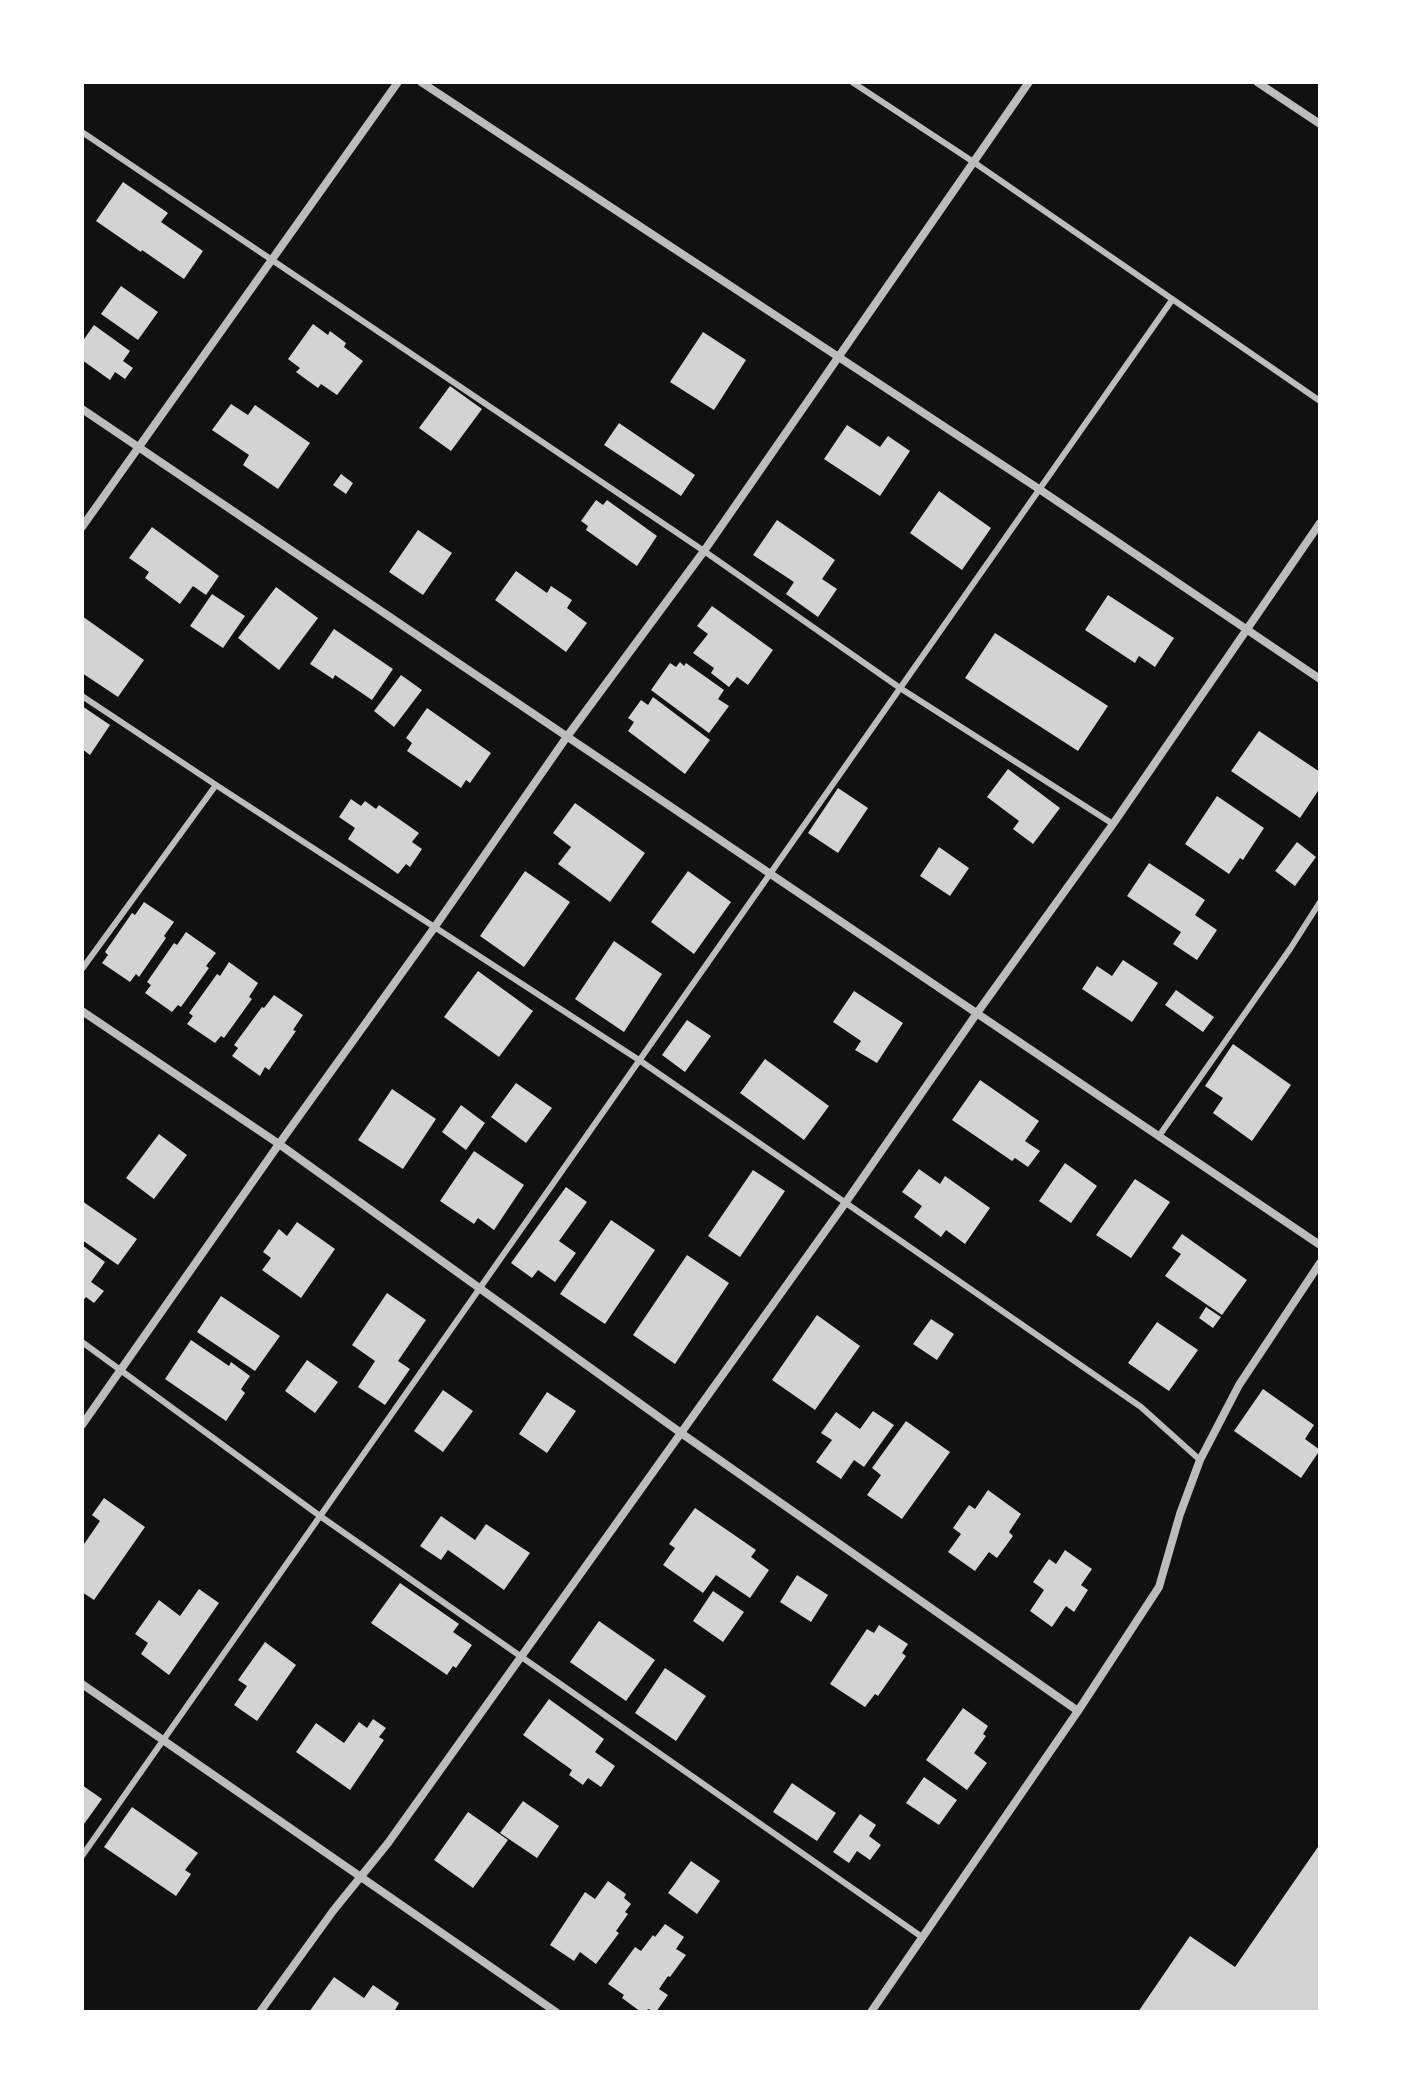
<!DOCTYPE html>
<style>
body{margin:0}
#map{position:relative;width:1402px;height:2094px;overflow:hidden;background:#111;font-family:"Asap Condensed",sans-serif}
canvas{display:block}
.frame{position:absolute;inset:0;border:84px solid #fff;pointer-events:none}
</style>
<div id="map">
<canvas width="1402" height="2094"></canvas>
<div class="frame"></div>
</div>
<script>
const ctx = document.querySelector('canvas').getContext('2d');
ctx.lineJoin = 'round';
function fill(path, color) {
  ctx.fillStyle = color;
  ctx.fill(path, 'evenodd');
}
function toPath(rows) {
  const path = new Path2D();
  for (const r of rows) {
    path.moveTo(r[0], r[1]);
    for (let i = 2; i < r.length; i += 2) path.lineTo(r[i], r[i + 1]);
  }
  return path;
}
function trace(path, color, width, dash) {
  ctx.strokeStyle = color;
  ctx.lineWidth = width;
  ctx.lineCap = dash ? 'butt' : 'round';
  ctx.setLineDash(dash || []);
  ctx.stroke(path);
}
const building = toPath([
 [123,182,168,213,161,222,203,251,184,279,142,250,141,252,96,221],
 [121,286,158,312,138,340,101,314],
 [313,324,328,335,330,331,346,343,344,347,363,361,337,395,321,384,318,388,296,372,300,368,288,359],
 [94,325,130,351,123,361,133,368,125,379,115,372,110,380,82,360,82,342],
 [703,332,746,360,714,410,670,382],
 [450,386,482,409,451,451,419,428],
 [231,404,248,415,255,405,310,443,278,489,243,465,249,455,212,430],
 [619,423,695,475,681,496,604,445],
 [847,425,880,447,888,436,910,451,880,496,824,459],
 [341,474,353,483,346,494,333,485],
 [939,491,991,528,962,570,910,533],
 [596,500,603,505,607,500,657,536,637,566,586,530,588,526,581,521],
 [777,520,835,560,822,579,837,589,818,617,786,594,794,582,753,555],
 [152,527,219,576,206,595,193,586,180,604,145,578,149,572,129,558],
 [418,530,452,553,423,595,389,572],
 [516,571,547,593,551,586,572,600,567,608,587,623,566,652,495,600],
 [276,587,318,618,279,670,238,638],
 [212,594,245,616,223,648,190,626],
 [1108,595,1174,638,1155,667,1139,656,1135,663,1085,630],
 [712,606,773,650,748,685,737,677,729,687,711,673,714,668,693,653,708,634,697,626],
 [82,616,144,660,118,697,82,673],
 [334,629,393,669,372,700,335,675,333,679,310,664],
 [995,633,1108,706,1078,751,965,678],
 [680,662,684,666,686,663,724,690,718,699,729,706,709,733,651,690,670,663,676,667],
 [401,675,422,690,394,727,374,711],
 [653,697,710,740,685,774,628,731,634,722,628,718,641,700,648,705],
 [82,706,110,725,90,755,82,749],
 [427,708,491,753,470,783,466,780,461,788,407,751,412,743,406,738],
 [1259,731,1320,772,1320,788,1300,818,1231,771],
 [1008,769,1060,808,1033,844,1013,829,1019,821,987,797],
 [838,788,868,808,838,853,808,833],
 [1217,796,1264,828,1243,860,1240,858,1229,874,1185,844],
 [351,799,361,806,365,801,376,809,379,805,419,833,412,842,422,849,410,867,406,864,398,874,348,839,355,828,339,817],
 [575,803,645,853,610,902,558,864,571,847,553,833],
 [1297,842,1316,857,1295,886,1275,871],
 [939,847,969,868,950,896,920,876],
 [1149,863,1205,900,1195,915,1217,930,1197,960,1173,944,1181,932,1127,896],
 [525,871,570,902,524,967,480,936],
 [688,871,731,902,694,954,651,922],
 [144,902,174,922,164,936,166,938,139,977,136,974,130,982,102,963,108,955,105,952,132,913,135,915],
 [186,932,216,953,206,966,209,968,181,1007,178,1005,172,1012,145,993,151,985,147,982,174,943,177,945],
 [614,941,662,974,624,1032,575,999],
 [1123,960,1158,983,1132,1022,1082,989,1097,966,1112,976],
 [229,962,258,983,249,997,252,999,224,1038,221,1036,215,1043,187,1024,193,1016,189,1013,217,974,220,976],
 [478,971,533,1011,499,1057,444,1017],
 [1176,990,1214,1017,1203,1032,1165,1005],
 [854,991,903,1023,877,1063,855,1050,861,1041,833,1022],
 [274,995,303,1015,293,1030,296,1031,269,1070,265,1067,260,1076,232,1056,238,1048,234,1045,262,1007,264,1008],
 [687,1020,711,1036,685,1072,662,1055],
 [1233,1044,1291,1085,1252,1141,1213,1113,1223,1098,1205,1086],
 [765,1059,829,1106,804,1140,740,1093],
 [980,1080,1039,1121,1025,1141,1040,1151,1028,1167,1015,1158,1012,1161,952,1120],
 [516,1083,552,1108,526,1143,491,1117],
 [392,1089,436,1119,403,1169,358,1140],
 [461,1105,485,1123,466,1150,442,1132],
 [159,1134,187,1155,154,1199,126,1178],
 [474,1151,524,1185,494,1230,478,1218,474,1224,440,1201],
 [1065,1163,1097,1186,1071,1223,1039,1201],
 [919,1169,940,1184,945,1176,990,1208,965,1244,946,1230,941,1237,914,1217,922,1206,902,1192],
 [753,1170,785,1191,740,1257,708,1236],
 [1135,1179,1170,1202,1131,1258,1096,1235],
 [566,1187,587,1202,559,1241,576,1253,555,1282,538,1270,532,1278,511,1263],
 [82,1201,137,1239,118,1265,82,1240],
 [611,1220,655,1250,605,1324,560,1294],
 [297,1222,335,1249,301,1298,262,1270,271,1258,263,1252,279,1229,287,1236],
 [1182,1234,1247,1280,1222,1315,1165,1276,1181,1254,1172,1248],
 [82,1245,105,1262,91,1282,104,1291,94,1303,86,1297,82,1302],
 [687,1255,729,1283,675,1364,633,1335],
 [387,1293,426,1320,398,1361,410,1369,385,1405,358,1387,375,1361,352,1345],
 [221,1296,280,1336,255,1371,197,1332],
 [1206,1307,1221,1317,1213,1328,1199,1318],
 [817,1315,860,1346,815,1410,772,1380],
 [931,1319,954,1334,937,1360,913,1344],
 [1157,1322,1198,1350,1169,1391,1128,1363],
 [191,1340,229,1366,231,1362,250,1376,241,1389,245,1393,226,1421,165,1379],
 [307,1360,338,1382,315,1413,285,1391],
 [1263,1389,1314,1425,1305,1439,1320,1450,1301,1478,1234,1431],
 [443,1390,473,1411,443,1452,414,1431],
 [547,1392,576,1411,547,1453,519,1434],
 [873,1411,894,1425,864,1467,854,1460,841,1479,816,1462,832,1440,821,1433,836,1412,860,1429],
 [906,1421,950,1452,902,1519,867,1495,881,1475,872,1468],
 [988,1490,1021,1514,1009,1532,1013,1536,997,1558,989,1552,975,1571,948,1552,961,1534,953,1528,969,1505,975,1509],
 [104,1498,145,1527,94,1600,82,1592,82,1547,100,1521,92,1515],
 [695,1508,756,1550,751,1557,769,1570,750,1598,716,1575,703,1593,663,1565,675,1548,669,1544],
 [441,1516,475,1540,486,1524,530,1553,504,1590,448,1550,441,1560,420,1546],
 [1065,1550,1092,1569,1081,1585,1088,1590,1074,1612,1066,1606,1052,1627,1030,1611,1044,1590,1033,1582,1049,1559,1056,1564],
 [797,1575,828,1595,811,1622,780,1602],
 [400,1583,459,1624,453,1632,472,1645,456,1668,453,1666,447,1675,371,1623],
 [199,1589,219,1603,169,1675,141,1654,148,1643,135,1634,159,1600,180,1616],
 [713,1591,744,1612,723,1642,693,1621],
 [599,1621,655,1660,626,1701,570,1662],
 [879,1625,908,1644,902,1653,906,1656,878,1696,875,1694,865,1707,830,1684,867,1629,874,1633],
 [265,1642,296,1665,257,1721,234,1705,247,1686,238,1680],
 [665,1668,706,1696,676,1741,635,1713],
 [549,1699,604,1739,595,1752,615,1766,601,1787,588,1778,583,1785,569,1775,572,1770,523,1735],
 [963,1708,988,1726,983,1734,986,1736,974,1753,987,1763,967,1790,926,1760],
 [373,1719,386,1728,379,1737,384,1740,350,1790,296,1752,316,1723,344,1743,359,1722,367,1728],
 [924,1777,957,1800,939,1825,906,1803],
 [792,1783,836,1813,817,1841,773,1812],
 [82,1785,102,1799,84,1824,82,1822],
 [523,1801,559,1826,537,1858,500,1833],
 [132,1807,198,1853,185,1870,191,1874,176,1896,104,1847],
 [468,1812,508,1840,473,1888,434,1860],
 [860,1814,876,1825,869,1836,881,1845,870,1860,857,1851,849,1863,833,1852],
 [1320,1844,1320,2012,1138,2012,1190,1936,1235,1967],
 [691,1861,720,1881,697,1914,668,1893],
 [608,1881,626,1894,624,1898,631,1904,625,1912,628,1914,616,1931,619,1933,596,1964,580,1952,574,1961,550,1945,585,1892,595,1899],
 [665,1924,684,1937,676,1949,686,1955,670,1977,668,1976,659,1989,668,1995,656,2012,648,2009,646,2012,641,2012,622,1998,624,1995,608,1984,635,1947,641,1951,653,1935,655,1937],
 [334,1977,364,1998,373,1985,399,2003,394,2012,309,2012]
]);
const service = toPath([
 [852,82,972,161,1320,401],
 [82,132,704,551,900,688,1113,824],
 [82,696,216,785],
 [82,969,216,785,639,1060,1141,1407,1200,1460],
 [1159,1136,1290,949,1320,902],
 [82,1342,320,1516,922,1937],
 [82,1856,1172,300]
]);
const minor = toPath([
 [421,82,1039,489,1320,679],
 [1257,82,1320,124],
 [82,409,1320,1245],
 [82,527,398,82],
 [82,1011,279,1144,681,1433,1078,1711],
 [82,1425,279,1144,434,928,566,738,704,551,1029,82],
 [82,1684,556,2012],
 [260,2012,333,1911,388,1843,846,1202,977,1013,1113,824,1320,523],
 [871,2012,1078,1711,1159,1587,1180,1514,1200,1460,1239,1385,1320,1263]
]);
fill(building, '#d3d3d3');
trace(service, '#bcbcbc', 6);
trace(minor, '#bcbcbc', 8);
</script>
